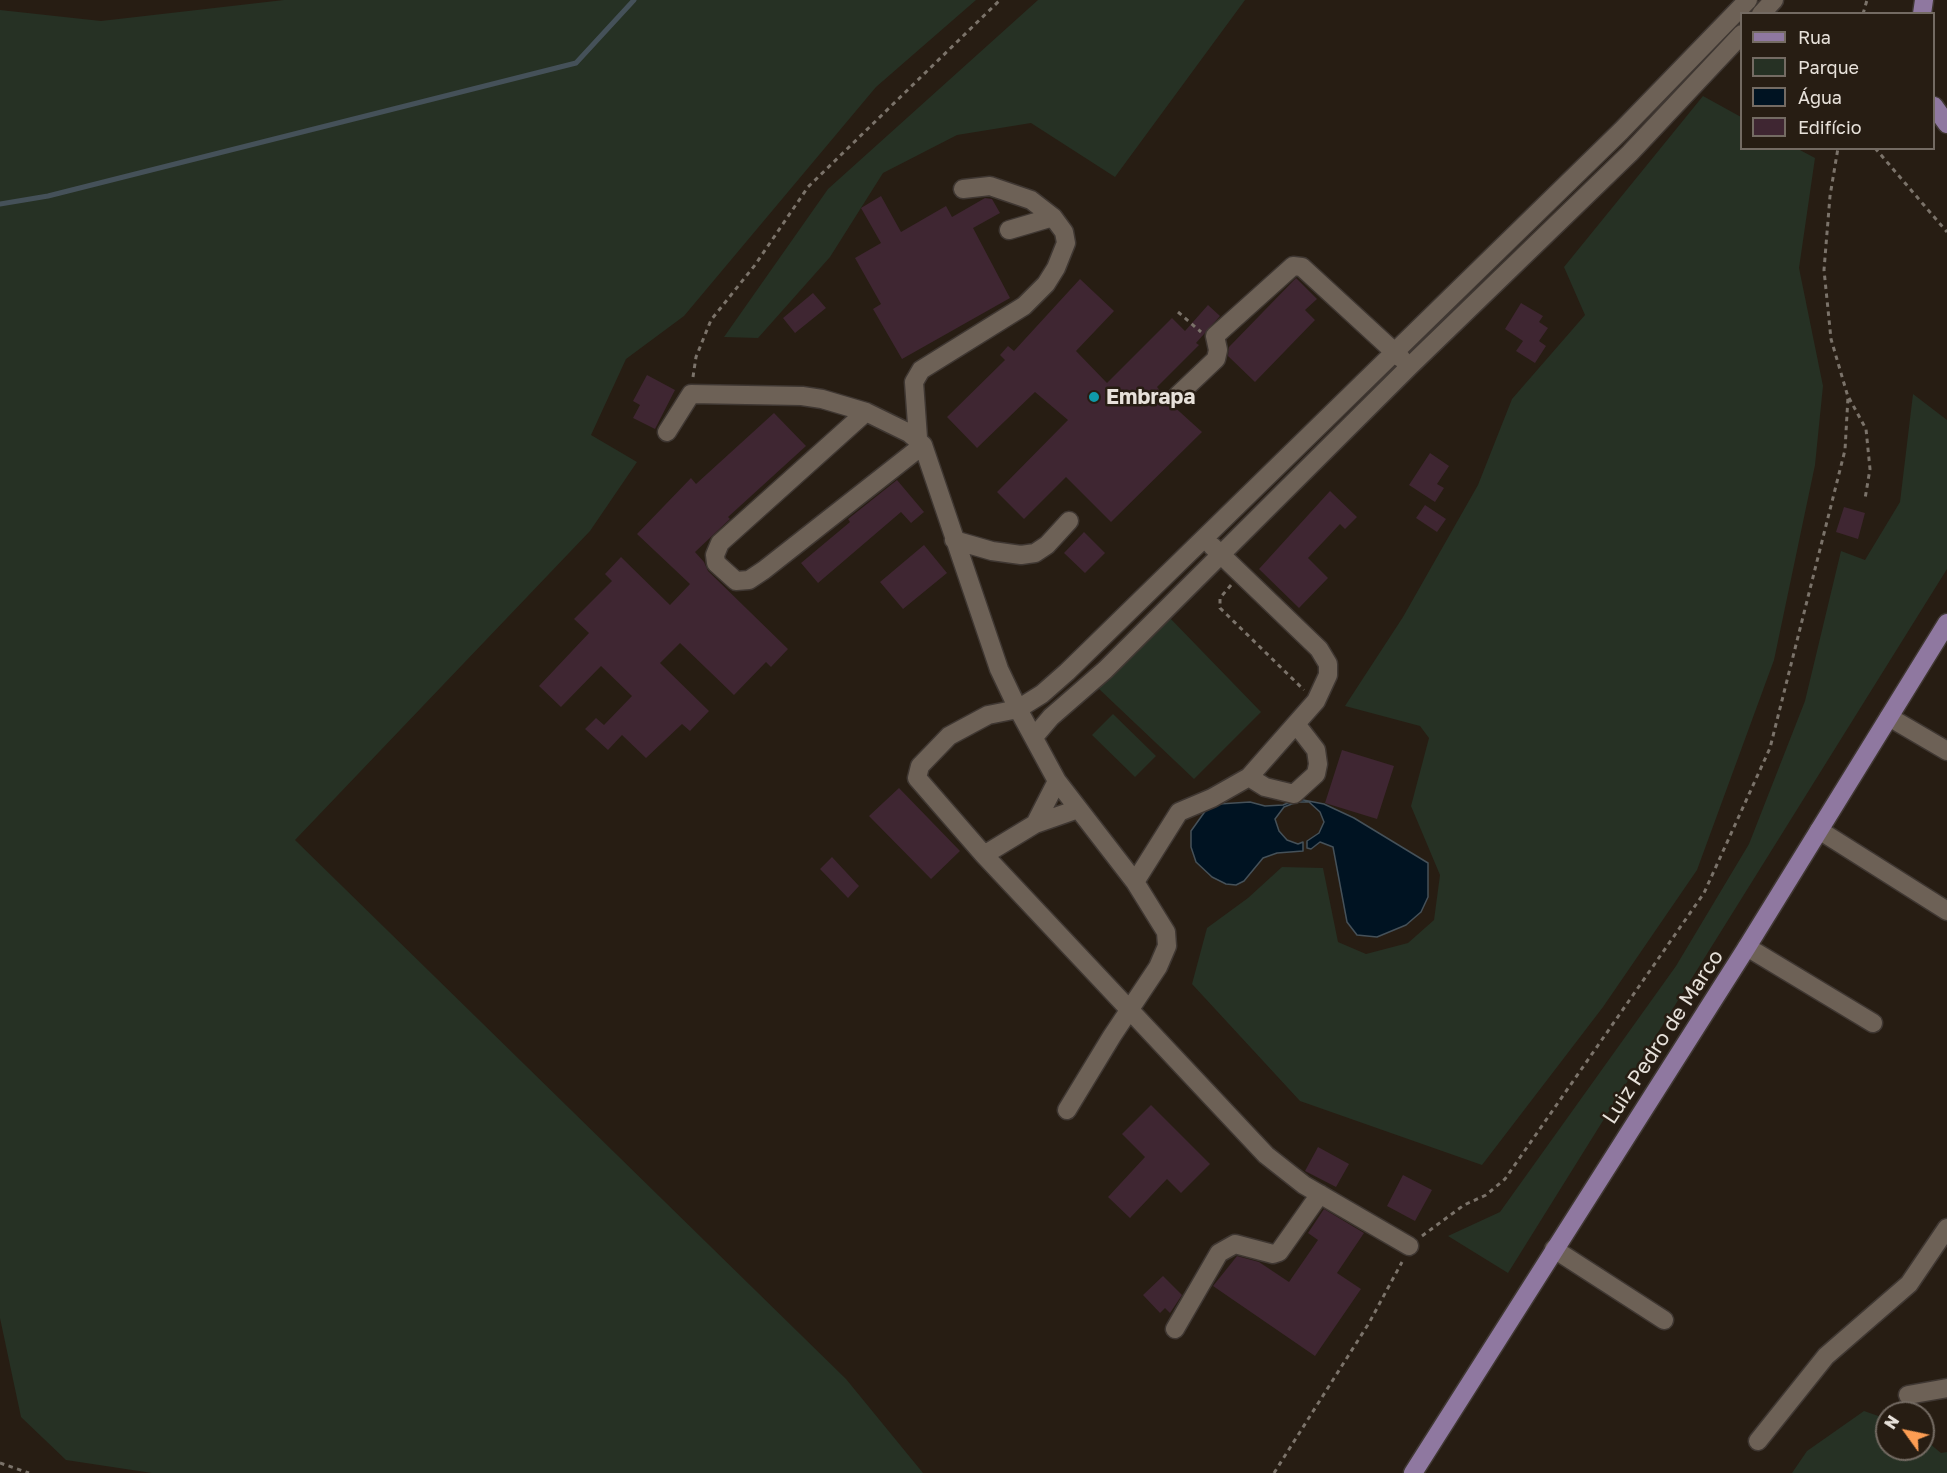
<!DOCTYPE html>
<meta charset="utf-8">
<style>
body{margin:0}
#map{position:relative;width:1947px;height:1473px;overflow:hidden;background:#271d13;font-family:"Golos Text",sans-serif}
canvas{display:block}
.legend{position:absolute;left:1740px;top:12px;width:195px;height:138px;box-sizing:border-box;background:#271d13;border:2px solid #746b63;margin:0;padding:8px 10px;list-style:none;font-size:18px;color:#e7e1da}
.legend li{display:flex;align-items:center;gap:12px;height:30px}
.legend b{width:30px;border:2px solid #746b63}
.north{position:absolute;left:1875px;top:1401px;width:60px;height:60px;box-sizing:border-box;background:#271d13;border:2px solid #746b63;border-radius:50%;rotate:303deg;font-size:16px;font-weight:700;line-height:24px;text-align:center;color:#e7e1da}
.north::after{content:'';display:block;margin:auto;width:21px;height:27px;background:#fc9d53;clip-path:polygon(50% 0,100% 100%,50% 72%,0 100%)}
</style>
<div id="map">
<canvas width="1947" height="1473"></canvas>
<ul class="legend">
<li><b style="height:8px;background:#8f78a0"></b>Rua</li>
<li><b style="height:16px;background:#263124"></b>Parque</li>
<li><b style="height:16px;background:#001322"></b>Água</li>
<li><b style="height:16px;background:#3f2632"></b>Edifício</li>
</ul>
<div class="north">N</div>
</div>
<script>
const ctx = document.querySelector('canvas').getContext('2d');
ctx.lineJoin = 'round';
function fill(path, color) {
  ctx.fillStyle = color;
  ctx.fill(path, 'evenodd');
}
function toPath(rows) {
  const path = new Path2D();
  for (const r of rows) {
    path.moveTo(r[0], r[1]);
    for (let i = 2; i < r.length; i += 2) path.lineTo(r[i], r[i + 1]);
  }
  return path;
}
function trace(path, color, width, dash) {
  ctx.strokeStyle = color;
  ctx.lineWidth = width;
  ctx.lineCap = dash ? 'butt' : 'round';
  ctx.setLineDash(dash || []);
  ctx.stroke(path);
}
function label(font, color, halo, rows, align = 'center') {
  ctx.font = font + ' "Golos Text",sans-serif';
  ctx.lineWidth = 5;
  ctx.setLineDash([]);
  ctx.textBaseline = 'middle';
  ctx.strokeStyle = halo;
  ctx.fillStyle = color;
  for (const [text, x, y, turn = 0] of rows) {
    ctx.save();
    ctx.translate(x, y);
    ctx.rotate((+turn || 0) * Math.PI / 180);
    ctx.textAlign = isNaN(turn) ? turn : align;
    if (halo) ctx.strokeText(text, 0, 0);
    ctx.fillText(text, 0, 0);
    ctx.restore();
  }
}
const green = toPath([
 [284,0,976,0,876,87,684,316,626,359,591,435,637,462,590,531,295,840,846,1379,923,1473,152,1473,66,1460,21,1417,0,1318,0,10,101,21],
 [1038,0,1245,0,1115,177,1031,123,957,135,883,173,830,257,758,338,724,337,828,189],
 [1703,96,1741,117,1742,148,1798,149,1815,158,1799,268,1823,386,1815,465,1774,660,1697,870,1603,1007,1482,1165,1300,1101,1192,984,1207,928,1248,898,1282,867,1323,868,1338,942,1366,954,1408,943,1434,920,1440,875,1411,806,1429,738,1420,726,1345,706,1403,617,1478,485,1512,399,1585,315,1564,267],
 [1913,394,1947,420,1947,569,1508,1273,1448,1236,1500,1212,1676,966,1749,844,1805,701,1841,551,1865,560,1900,502],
 [1167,615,1261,712,1194,779,1098,688],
 [1113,714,1156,756,1135,777,1092,735],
 [1864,1411,1887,1419,1887,1449,1923,1449,1923,1438,1941,1453,1947,1452,1947,1473,1792,1473,1807,1451]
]);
const water = toPath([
 [1298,799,1324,804,1354,818,1428,863,1428,897,1421,912,1406,925,1377,937,1357,935,1347,922,1333,847,1320,842,1311,849,1307,848,1307,841,1319,833,1324,822,1320,812,1309,802,1297,802,1284,807,1275,819,1279,831,1287,840,1298,844,1303,842,1303,851,1277,853,1263,858,1244,881,1236,885,1226,884,1212,877,1196,862,1191,847,1191,831,1206,810,1219,804,1250,802,1265,806,1283,805,1298,799]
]);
const stream = toPath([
 [0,204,48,196,576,63,634,0]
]);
const building = toPath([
 [881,196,901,232,946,206,952,217,985,198,992,199,1000,213,973,228,1010,298,902,359,873,309,881,304,855,258,881,243,861,208],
 [1296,278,1317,299,1305,310,1315,320,1255,382,1228,356,1229,347],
 [1080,279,1114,311,1076,351,1107,383,1172,318,1185,331,1208,305,1220,316,1196,343,1199,345,1157,387,1170,403,1202,432,1111,522,1066,477,1024,519,997,492,1068,420,1035,392,977,448,947,417,1005,360,1000,355,1008,346,1014,351],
 [813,293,826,308,795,333,783,318],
 [1521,303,1543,316,1539,322,1548,328,1539,341,1546,346,1535,363,1516,351,1523,341,1505,329],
 [647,375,675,390,655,429,633,418,640,405,633,401],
 [774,413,806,446,728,517,730,519,695,552,704,562,708,571,788,649,771,667,766,662,734,695,680,643,660,663,709,711,690,731,682,724,646,758,622,735,608,750,585,729,596,718,604,725,632,696,601,666,561,707,539,686,589,633,574,619,612,581,605,574,621,557,670,605,690,584,637,534,691,478,696,484],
 [1430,453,1449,466,1437,484,1444,488,1435,502,1409,485],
 [897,480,924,512,911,523,901,512,818,583,801,563,850,522,848,519],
 [1330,491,1357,517,1345,529,1340,524,1308,558,1328,578,1299,608,1259,569],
 [1425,505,1446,519,1437,532,1416,518],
 [1844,507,1865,513,1858,539,1836,532],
 [1084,532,1105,553,1085,573,1064,553],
 [924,545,947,573,903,609,880,582],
 [1342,750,1394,766,1377,819,1325,803],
 [899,788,960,851,931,879,869,816],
 [832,857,859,886,848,898,820,869],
 [1151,1105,1210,1164,1181,1193,1167,1179,1130,1218,1108,1197,1145,1157,1122,1134],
 [1318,1147,1349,1164,1336,1187,1305,1171],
 [1403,1175,1432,1190,1415,1221,1387,1206],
 [1324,1209,1364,1233,1337,1273,1361,1289,1315,1356,1213,1286,1237,1256,1259,1262,1289,1282,1318,1240,1308,1233],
 [1163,1276,1182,1295,1170,1313,1165,1308,1160,1313,1143,1295]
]);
const path = toPath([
 [1863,14,1867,0],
 [1875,148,1947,232],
 [1178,312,1201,332],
 [693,377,696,357,711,320,755,265,808,187,1000,0],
 [1849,398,1866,429,1870,469,1865,499],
 [1231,585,1220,598,1220,608,1304,690],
 [1422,1236,1464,1205,1486,1195,1505,1179,1521,1156,1704,893,1770,748,1845,450,1848,397,1831,339,1824,270,1830,196,1838,148],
 [0,1463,29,1473],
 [1274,1473,1369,1323,1402,1262]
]);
const minor = toPath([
 [1761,14,1774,0],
 [1009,230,1053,217],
 [1178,395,1216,359,1218,350,1215,336,1293,266,1302,267,1401,358],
 [866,412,720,543,715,555,716,563,736,581,749,580,764,570,923,445],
 [667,432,691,394,802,396,822,399,866,412,909,433,923,445,999,669,1018,709,1057,781,1135,882,1166,932,1167,946,1158,967,1112,1036,1067,1110],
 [918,438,914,382,921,370,1024,306,1046,284,1056,268,1066,243,1064,232,1053,217,1031,200,990,186,963,189],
 [954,540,992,551,1021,555,1035,553,1047,545,1069,521],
 [1889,717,1947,751],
 [1034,737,1051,717,1105,670,1410,366,1630,153,1742,34],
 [1249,777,1265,787,1294,794,1316,774,1318,764,1316,750,1296,724],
 [1057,781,1035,824,984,855,917,778,920,766,949,736,988,715,1018,709,1042,694,1067,672,1621,131,1748,0],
 [1035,824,1078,809],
 [1819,830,1947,911],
 [984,855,1266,1155,1304,1185,1409,1246],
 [1135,882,1179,812,1212,798,1249,777,1316,701,1328,675,1328,664,1319,649,1212,546],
 [1747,947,1873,1023],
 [1554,1249,1664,1320],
 [1175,1329,1219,1253,1235,1244,1273,1254,1279,1252,1320,1194],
 [1908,1395,1947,1388],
 [1758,1441,1826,1356,1909,1284,1947,1228]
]);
const major = toPath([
 [1922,14,1924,0],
 [1934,106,1947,124],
 [1413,1473,1747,947,1947,623]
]);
const markers = [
 [1094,397,6,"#0f9aa8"]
];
const poiNames = [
 ["Embrapa",1106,397]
];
const streetNames = [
 ["Luiz Pedro de Marco",1663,1037,-57]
];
fill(green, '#263124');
fill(water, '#001322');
trace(water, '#455159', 1.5);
trace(stream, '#455159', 5);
fill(building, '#3f2632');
trace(minor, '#3f3732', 21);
trace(major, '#3f3732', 21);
trace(path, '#7b736a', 3, [4.5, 4.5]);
trace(minor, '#6d6156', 18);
trace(major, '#8f78a0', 18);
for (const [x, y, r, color] of markers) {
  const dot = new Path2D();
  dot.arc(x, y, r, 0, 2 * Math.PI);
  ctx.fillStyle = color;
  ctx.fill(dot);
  trace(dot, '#271d13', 2);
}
label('bold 21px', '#e7e1da', '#271d13', poiNames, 'left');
label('21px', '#e7e1da', '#271d13', streetNames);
</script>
